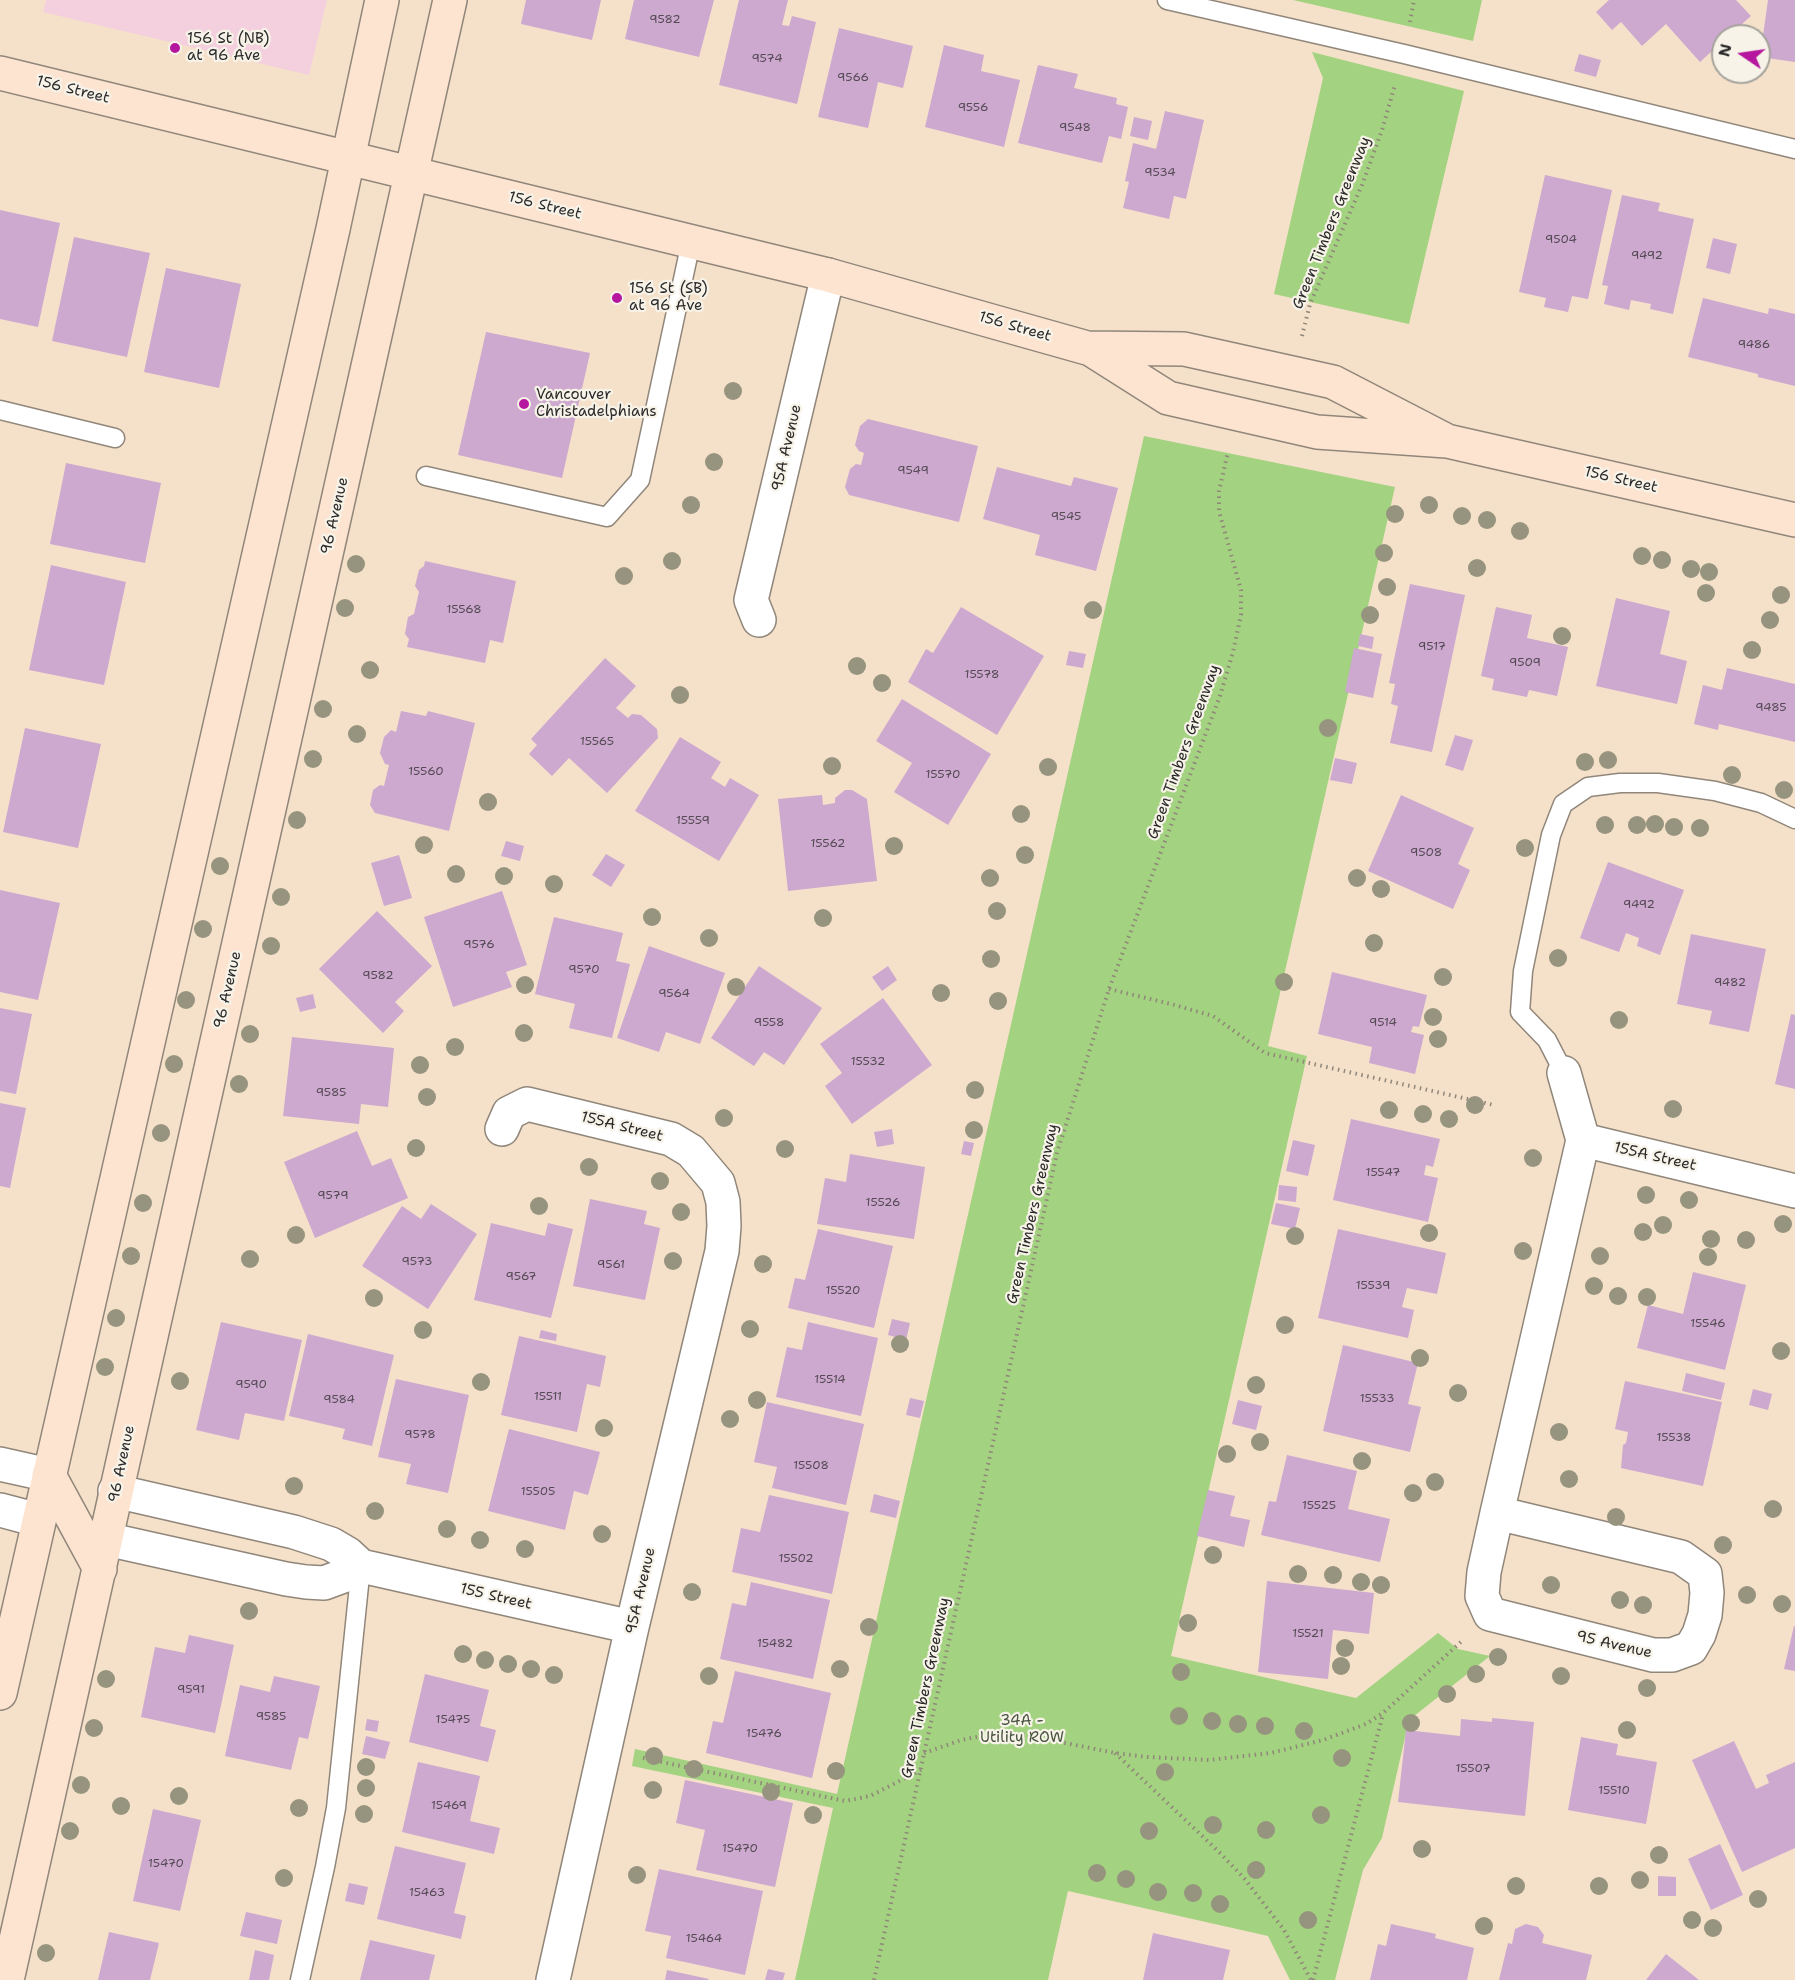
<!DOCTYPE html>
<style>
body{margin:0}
#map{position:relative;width:1795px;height:1980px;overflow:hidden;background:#f5e1ca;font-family:"Shantell Sans",sans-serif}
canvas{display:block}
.north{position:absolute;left:1711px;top:24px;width:60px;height:60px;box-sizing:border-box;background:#f7f3e8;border:2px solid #a5a39c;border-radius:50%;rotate:283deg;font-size:16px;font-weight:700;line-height:24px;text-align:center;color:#2b2b2b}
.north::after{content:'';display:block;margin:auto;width:21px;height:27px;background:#b5179e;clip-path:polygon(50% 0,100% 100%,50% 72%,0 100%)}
</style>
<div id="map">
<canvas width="1795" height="1980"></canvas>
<div class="north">N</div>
</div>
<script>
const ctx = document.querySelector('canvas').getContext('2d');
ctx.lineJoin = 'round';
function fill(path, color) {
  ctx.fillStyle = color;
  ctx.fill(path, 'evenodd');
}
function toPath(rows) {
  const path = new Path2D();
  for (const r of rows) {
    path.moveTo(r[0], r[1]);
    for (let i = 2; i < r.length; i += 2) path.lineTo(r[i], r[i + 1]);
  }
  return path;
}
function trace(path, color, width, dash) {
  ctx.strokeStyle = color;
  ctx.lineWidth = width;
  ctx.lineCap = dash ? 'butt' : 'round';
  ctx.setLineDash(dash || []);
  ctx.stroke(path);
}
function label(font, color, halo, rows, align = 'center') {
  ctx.font = font + ' "Shantell Sans",sans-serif';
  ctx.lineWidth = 4.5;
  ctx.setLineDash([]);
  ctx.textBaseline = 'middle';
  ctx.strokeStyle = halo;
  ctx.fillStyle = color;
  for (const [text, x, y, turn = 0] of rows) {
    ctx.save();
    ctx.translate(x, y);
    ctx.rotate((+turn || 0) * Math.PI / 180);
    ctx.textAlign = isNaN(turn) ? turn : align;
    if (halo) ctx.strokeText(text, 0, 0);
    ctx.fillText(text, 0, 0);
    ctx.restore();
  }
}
const built = toPath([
 [46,0,327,0,309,75,43,12]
]);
const green = toPath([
 [1293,0,1482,0,1473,41],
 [1312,52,1464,91,1409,324,1274,294,1323,78],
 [1144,436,1395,487,1268,1046,1307,1056,1171,1656,1356,1698,1438,1633,1458,1649,1490,1656,1409,1720,1382,1838,1363,1870,1335,1980,1290,1980,1268,1936,1068,1891,1048,1980,795,1980,833,1808,632,1766,635,1749,837,1794]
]);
const building = toPath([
 [526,0,601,0,592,40,521,24],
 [634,0,714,0,699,57,625,39],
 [739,0,788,0,782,25,789,26,792,16,816,22,797,104,719,85],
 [1609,0,1736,0,1751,16,1728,36,1723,36,1723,41,1700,62,1666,24,1642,46,1621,22,1612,30,1596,12],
 [1768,0,1795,0,1795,62,1760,57],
 [839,28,913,46,903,88,878,82,868,128,818,117],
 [944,45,984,55,981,71,1020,80,1004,147,925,127],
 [1579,54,1601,60,1596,77,1574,71],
 [1038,65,1078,74,1074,88,1117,98,1116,104,1128,107,1121,139,1109,136,1102,163,1018,143],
 [1165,111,1204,120,1186,199,1174,196,1169,219,1123,208,1129,182,1125,181,1133,143,1156,149],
 [1134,117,1152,121,1148,140,1130,136],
 [1545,175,1612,190,1588,299,1572,296,1568,312,1544,307,1546,298,1519,292],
 [1622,195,1660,203,1658,211,1694,219,1673,314,1650,309,1651,304,1631,300,1629,310,1604,304,1608,286,1602,285],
 [0,210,60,223,38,327,0,319],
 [74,237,150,253,127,357,52,341],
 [1713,238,1737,244,1730,274,1706,268],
 [166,268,241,284,219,388,144,372],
 [1703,298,1768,314,1769,308,1795,314,1795,386,1758,377,1758,374,1688,357],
 [486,332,590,353,562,478,458,455],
 [868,419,978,446,959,522,849,495,845,487,850,469,856,464,861,465,864,453,859,451,855,445,860,426],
 [66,463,161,483,145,563,50,544],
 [997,467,1071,486,1074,477,1118,488,1096,571,1035,555,1040,535,983,519],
 [425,561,516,581,503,643,490,640,485,663,407,647,409,639,405,634,408,617,414,614,419,592,415,586,419,570,424,566],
 [51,565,126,582,104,685,29,670],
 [1410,584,1465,595,1432,752,1390,743,1398,706,1391,704,1395,684,1389,683],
 [1616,598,1670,611,1660,654,1687,661,1677,704,1596,686],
 [961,607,1044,656,997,735,908,682,926,649,933,653],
 [1496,607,1532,615,1527,638,1568,647,1557,696,1529,690,1527,697,1492,690,1494,679,1481,676],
 [1360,634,1374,637,1372,649,1358,646],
 [1354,648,1382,654,1373,698,1345,692],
 [1069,651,1086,654,1083,668,1066,665],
 [605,658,636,686,616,708,628,718,632,714,641,715,657,729,658,738,607,793,569,758,552,776,529,754,537,745,531,739],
 [1727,668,1795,684,1795,742,1719,724,1718,730,1694,724,1703,685,1722,690],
 [902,699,991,754,948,825,894,792,912,763,876,741],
 [401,711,426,716,428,711,475,723,449,831,375,813,370,805,373,790,380,785,384,786,389,765,385,764,380,753,384,737,391,730,396,732],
 [25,728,101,744,78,848,3,832],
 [1455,735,1473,740,1463,771,1445,765],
 [680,737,721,762,711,778,725,787,730,778,759,795,719,861,635,811],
 [1335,758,1357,763,1352,784,1330,780],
 [845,790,852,790,867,799,877,881,788,891,778,799,822,795,823,805,835,803,835,798],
 [1401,795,1474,828,1458,864,1470,870,1453,909,1368,871],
 [506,841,524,846,520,861,501,856],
 [606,854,625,865,611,887,592,875],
 [399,855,412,898,384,906,371,863],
 [1608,862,1684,890,1660,955,1637,946,1639,938,1626,933,1619,952,1580,938],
 [0,890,60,903,38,1000,0,992],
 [502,891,527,965,506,972,512,987,453,1007,424,917],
 [377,911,432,966,395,1002,404,1011,383,1033,319,969],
 [554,917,623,933,616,961,630,964,612,1038,569,1028,575,1004,535,994],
 [1691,934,1766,949,1749,1032,1709,1024,1712,1011,1677,1004],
 [649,946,725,973,700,1044,666,1032,659,1052,617,1038],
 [759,966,822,1008,784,1065,764,1052,754,1066,711,1038],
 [888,966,897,980,882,991,872,977],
 [1332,972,1427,995,1419,1027,1413,1026,1411,1032,1424,1035,1415,1074,1369,1063,1372,1047,1318,1034],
 [313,994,316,1008,300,1012,296,998],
 [883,998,932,1065,852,1124,825,1086,842,1073,820,1044],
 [0,1008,32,1014,16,1094,0,1091],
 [1791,1014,1795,1015,1795,1089,1775,1084],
 [292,1037,394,1048,388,1107,361,1104,359,1124,283,1116],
 [0,1103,26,1108,10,1188,0,1186],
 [1351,1119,1440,1139,1433,1167,1426,1165,1424,1175,1438,1178,1428,1222,1333,1200],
 [892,1129,894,1144,877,1147,874,1132],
 [357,1131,372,1166,391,1158,408,1198,315,1238,284,1162],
 [1293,1140,1315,1145,1308,1176,1286,1171],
 [964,1141,974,1143,971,1156,961,1154],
 [850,1154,925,1167,914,1239,817,1224,825,1178,846,1182],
 [1279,1185,1297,1187,1296,1202,1278,1200],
 [590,1199,647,1211,644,1224,660,1228,645,1300,573,1286],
 [1276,1203,1300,1208,1295,1229,1271,1224],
 [431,1204,477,1234,428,1309,362,1266,402,1206,421,1219],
 [491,1223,545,1236,548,1223,573,1229,551,1318,474,1300],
 [818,1229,893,1246,874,1328,788,1308,795,1278,805,1280],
 [1338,1229,1446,1253,1437,1294,1407,1288,1402,1307,1414,1310,1408,1338,1318,1318],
 [1693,1272,1746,1285,1725,1370,1637,1348,1648,1305,1683,1314],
 [892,1319,910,1323,906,1340,888,1335],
 [221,1322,302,1340,284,1421,245,1413,239,1440,196,1430],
 [808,1322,878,1338,861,1416,776,1397,787,1347,802,1350],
 [541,1330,557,1334,556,1341,539,1338],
 [308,1334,394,1355,372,1446,342,1439,345,1429,289,1416],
 [519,1336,606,1356,600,1387,587,1384,577,1432,501,1415],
 [1343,1345,1418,1363,1408,1404,1421,1407,1410,1452,1323,1431],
 [1686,1373,1725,1383,1721,1400,1682,1391],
 [396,1379,469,1395,448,1493,406,1484,411,1464,378,1457],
 [1625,1381,1722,1402,1703,1486,1621,1468,1623,1445,1626,1443,1628,1432,1615,1429],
 [1753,1389,1772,1394,1768,1410,1749,1405],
 [910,1398,924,1401,920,1418,906,1415],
 [1238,1400,1262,1406,1256,1430,1232,1424],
 [767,1402,864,1424,846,1505,772,1488,777,1467,754,1462],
 [509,1429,600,1452,588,1495,574,1491,565,1530,488,1511],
 [1287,1455,1357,1471,1348,1509,1390,1519,1380,1562,1261,1535,1269,1501,1276,1502],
 [1208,1490,1235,1496,1230,1516,1250,1520,1244,1547,1197,1536],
 [874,1494,900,1501,896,1518,870,1512],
 [769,1495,849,1512,832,1594,732,1572,741,1528,760,1532],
 [1267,1581,1374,1593,1369,1634,1333,1630,1328,1679,1258,1672],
 [751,1582,830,1600,813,1679,720,1659,732,1603,746,1606],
 [1794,1626,1795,1626,1795,1671,1784,1669],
 [189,1635,234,1645,215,1733,141,1717,155,1647,185,1653],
 [735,1671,831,1693,812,1778,706,1753,713,1721,723,1723],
 [425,1674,489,1690,480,1726,496,1730,488,1762,409,1742],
 [274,1676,320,1686,308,1739,299,1737,291,1770,225,1756,240,1685,270,1692],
 [1492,1718,1534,1722,1525,1816,1398,1802,1406,1730,1460,1736,1461,1719,1492,1722],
 [367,1719,379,1721,377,1732,365,1730],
 [366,1736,390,1742,385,1759,362,1754],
 [1581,1737,1618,1744,1616,1755,1657,1762,1646,1824,1568,1810],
 [1734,1741,1756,1789,1769,1783,1766,1775,1795,1762,1795,1848,1742,1872,1692,1760],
 [418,1762,480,1776,470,1821,500,1828,494,1854,402,1832],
 [685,1780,793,1803,775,1887,696,1870,705,1830,676,1823],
 [153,1809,201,1820,180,1911,133,1901],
 [1720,1844,1743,1895,1711,1910,1688,1859],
 [395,1846,466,1863,454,1913,466,1916,461,1939,377,1919],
 [659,1869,763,1891,745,1975,666,1958,671,1936,645,1931],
 [1658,1876,1676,1877,1676,1896,1658,1896],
 [349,1883,368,1887,364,1905,345,1901],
 [246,1912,282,1920,277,1944,240,1936],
 [1391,1924,1436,1934,1435,1938,1474,1948,1467,1980,1370,1980,1378,1944,1386,1946],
 [1526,1924,1538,1927,1544,1935,1542,1943,1592,1955,1586,1980,1499,1980,1508,1943,1512,1944,1515,1929],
 [109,1932,159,1943,150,1980,98,1980],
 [1153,1933,1230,1950,1223,1980,1143,1980],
 [370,1940,435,1955,429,1980,360,1980],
 [255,1950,274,1955,269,1980,249,1980],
 [1666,1954,1699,1980,1646,1980],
 [768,1969,785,1973,783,1980,765,1980],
 [667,1970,709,1979,708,1980,665,1980]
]);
const path = toPath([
 [1410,22,1414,0],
 [1302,336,1310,304,1362,185,1382,130,1395,85],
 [1109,989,1171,1004,1213,1016,1265,1053,1494,1105],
 [924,1753,961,1740,997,1733,1026,1735,1115,1753,1147,1757,1209,1760,1271,1753,1323,1740,1366,1724,1383,1713,1463,1640],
 [1115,1753,1220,1853,1244,1878,1284,1930,1311,1980],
 [643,1758,845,1801,870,1796,921,1770],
 [874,1980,1057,1153,1109,989,1220,696,1233,652,1241,615,1241,590,1219,511,1219,491,1228,452],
 [1313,1980,1383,1714]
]);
const service = toPath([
 [1167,0,1404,54,1795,149],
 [0,410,115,438],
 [426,476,607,517,640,480,691,242],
 [1564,1073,1547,1040,1520,1012,1523,971,1551,835,1563,804,1588,787,1620,783,1658,783,1715,791,1761,803,1795,819],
 [300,1980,325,1867,336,1808,361,1566]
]);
const minor = toPath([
 [759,620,751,600,828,275],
 [1564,1073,1583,1140,1795,1191],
 [502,1129,509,1113,527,1104,671,1139,691,1151,718,1183,723,1202,724,1226,722,1251,632,1627,553,1980],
 [0,1464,49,1475],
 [115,1491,294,1532,331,1544,348,1554,361,1566,632,1627],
 [0,1510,38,1520],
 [1497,1513,1484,1572,1482,1596,1490,1614,1653,1655,1672,1655,1691,1648,1699,1634,1705,1615,1707,1593,1705,1574,1681,1557,1497,1513,1583,1140],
 [106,1539,286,1579,306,1582,324,1583,343,1576,361,1566]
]);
const secondary = toPath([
 [0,73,828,275,1087,348,1184,349,1333,382,1447,441],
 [1089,348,1168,398,1317,432,1447,441,1795,520],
 [49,1475,100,1569],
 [0,1693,333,229,382,0],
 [7,1980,450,0]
]);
const trees = [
 [733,391],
 [714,462],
 [691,505],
 [1429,505],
 [1395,514],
 [1462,516],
 [1487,520],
 [1520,531],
 [1384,553],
 [1642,556],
 [1662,560],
 [672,561],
 [356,564],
 [1477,568],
 [1691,569],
 [1709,572],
 [624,576],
 [1387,587],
 [1706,593],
 [1781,595],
 [345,608],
 [1093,610],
 [1370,615],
 [1770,620],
 [1562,636],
 [1752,650],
 [857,666],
 [370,670],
 [882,683],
 [680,695],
 [323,709],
 [1328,728],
 [357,734],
 [313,759],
 [1608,760],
 [1585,762],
 [832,766],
 [1048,767],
 [1732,775],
 [1784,790],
 [488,802],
 [1021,814],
 [297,820],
 [1655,824],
 [1605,825],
 [1637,825],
 [1674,827],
 [1700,828],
 [424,845],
 [894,846],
 [1525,848],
 [1025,855],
 [220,866],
 [456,874],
 [504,876],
 [990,878],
 [1357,878],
 [554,884],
 [1381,889],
 [281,897],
 [997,911],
 [652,917],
 [823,918],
 [203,929],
 [709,938],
 [1374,943],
 [271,946],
 [1558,958],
 [991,959],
 [1443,977],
 [1284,982],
 [525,985],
 [736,987],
 [941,993],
 [186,1000],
 [998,1001],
 [1433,1017],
 [1619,1020],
 [524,1033],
 [250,1034],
 [1438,1039],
 [455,1047],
 [174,1064],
 [420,1065],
 [239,1084],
 [975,1090],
 [427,1097],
 [1475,1105],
 [1673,1109],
 [1389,1110],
 [1423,1114],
 [724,1118],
 [1449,1119],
 [974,1130],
 [161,1133],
 [416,1148],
 [785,1149],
 [1533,1158],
 [589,1167],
 [660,1181],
 [1646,1195],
 [1689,1200],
 [143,1203],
 [539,1206],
 [681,1212],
 [1783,1224],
 [1663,1225],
 [1643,1232],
 [1429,1233],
 [296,1235],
 [1295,1236],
 [1711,1239],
 [1746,1240],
 [1523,1251],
 [131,1256],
 [1600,1256],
 [1708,1257],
 [250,1259],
 [673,1261],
 [763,1264],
 [1594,1286],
 [1618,1296],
 [1647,1297],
 [374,1298],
 [116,1318],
 [1285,1325],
 [750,1329],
 [423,1330],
 [900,1344],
 [1781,1351],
 [1420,1358],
 [105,1367],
 [180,1381],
 [481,1382],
 [1256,1385],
 [1458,1393],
 [757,1400],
 [730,1419],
 [604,1428],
 [1559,1432],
 [1260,1442],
 [1227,1454],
 [1362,1461],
 [1569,1479],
 [1435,1482],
 [294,1486],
 [1413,1493],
 [1773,1509],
 [375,1511],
 [1616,1517],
 [447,1529],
 [602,1534],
 [480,1540],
 [1723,1545],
 [525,1549],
 [1213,1555],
 [1298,1574],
 [1333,1575],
 [1361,1582],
 [1381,1585],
 [1551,1585],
 [692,1592],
 [1747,1595],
 [1620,1600],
 [1782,1604],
 [1643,1605],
 [249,1611],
 [1188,1623],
 [869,1627],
 [1345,1648],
 [463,1654],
 [1498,1657],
 [485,1660],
 [508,1664],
 [1341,1666],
 [531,1669],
 [840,1669],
 [1181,1672],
 [1476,1674],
 [554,1675],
 [709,1676],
 [1561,1676],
 [106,1679],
 [1647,1688],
 [1447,1694],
 [1179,1716],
 [1212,1721],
 [1411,1723],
 [1238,1724],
 [1265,1726],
 [94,1728],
 [1627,1730],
 [1304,1731],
 [654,1756],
 [1342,1758],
 [366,1767],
 [694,1769],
 [836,1771],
 [1165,1772],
 [81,1785],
 [366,1788],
 [653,1790],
 [771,1792],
 [179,1796],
 [121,1806],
 [299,1808],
 [364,1814],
 [813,1815],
 [1321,1815],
 [1213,1825],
 [1266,1830],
 [70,1831],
 [1149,1831],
 [1422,1849],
 [1659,1855],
 [1256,1870],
 [1097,1873],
 [637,1875],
 [284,1878],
 [1126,1879],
 [1640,1880],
 [1516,1886],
 [1599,1886],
 [1158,1892],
 [1193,1893],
 [1758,1899],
 [1220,1904],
 [1308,1920],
 [1692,1920],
 [1484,1926],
 [1713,1928],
 [46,1953]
];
const markers = [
 [175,48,6,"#b5179e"],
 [617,298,6,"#b5179e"],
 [524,404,6,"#b5179e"]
];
const numberNames = [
 ["9582",665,20],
 ["9574",767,59],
 ["9566",853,78],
 ["9556",973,108],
 ["9548",1075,128],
 ["9534",1160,173],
 ["9504",1561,240],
 ["9492",1647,256],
 ["9486",1754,345],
 ["9549",913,471],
 ["9545",1066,517],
 ["15568",464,610],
 ["9517",1432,647],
 ["9509",1525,663],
 ["15578",982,675],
 ["9485",1771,708],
 ["15565",597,742],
 ["15560",426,772],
 ["15570",943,775],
 ["15559",693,821],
 ["15562",828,844],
 ["9508",1426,853],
 ["9492",1639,905],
 ["9576",479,945],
 ["9570",584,970],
 ["9582",378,976],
 ["9482",1730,983],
 ["9564",674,994],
 ["9558",769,1023],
 ["9514",1383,1023],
 ["15532",868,1062],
 ["9585",331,1093],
 ["15547",1383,1173],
 ["9579",333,1196],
 ["15526",883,1203],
 ["9573",417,1262],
 ["9561",611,1265],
 ["9567",521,1277],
 ["15539",1373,1286],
 ["15520",843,1291],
 ["15546",1708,1324],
 ["15514",830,1380],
 ["9590",251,1385],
 ["15511",548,1397],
 ["15533",1377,1399],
 ["9584",339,1400],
 ["9578",420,1435],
 ["15538",1674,1438],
 ["15508",811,1466],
 ["15505",538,1492],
 ["15525",1319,1506],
 ["15502",796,1559],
 ["15521",1308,1634],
 ["15482",775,1644],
 ["9591",191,1690],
 ["9585",271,1717],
 ["15475",453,1720],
 ["15476",764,1734],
 ["15507",1473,1769],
 ["15510",1614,1791],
 ["15469",449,1806],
 ["15470",740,1849],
 ["15470",166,1864],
 ["15463",427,1893],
 ["15464",704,1939]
];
const poiNames = [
 ["156 St (NB)",187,39],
 ["at 96 Ave",187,56],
 ["156 St (SB)",629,289],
 ["at 96 Ave",629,306],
 ["Vancouver",536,395],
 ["Christadelphians",536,412]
];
const streetNames = [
 ["156 Street",73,90,14],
 ["156 Street",545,206,14],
 ["Green Timbers Greenway",1332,223,-68],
 ["156 Street",1015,327,16],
 ["95A Avenue",787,448,-77],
 ["156 Street",1621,480,13],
 ["96 Avenue",335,516,-77],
 ["Green Timbers Greenway",1184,752,-70],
 ["96 Avenue",228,990,-77],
 ["155A Street",622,1127,14],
 ["155A Street",1655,1157,13],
 ["Green Timbers Greenway",1033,1214,-77],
 ["96 Avenue",122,1464,-78],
 ["95A Avenue",641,1591,-77],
 ["155 Street",496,1597,13],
 ["95 Avenue",1614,1645,13],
 ["Green Timbers Greenway",926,1688,-78]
];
const parkNames = [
 ["34A -",1022,1721],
 ["Utility ROW",1022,1738]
];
fill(built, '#f4cfdd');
fill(green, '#a3d280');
fill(building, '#cda8cf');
trace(service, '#90867a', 21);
trace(minor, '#90867a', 36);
trace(secondary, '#90867a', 36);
trace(path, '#90867a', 4, [1.5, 4.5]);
trace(service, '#fff', 18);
trace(minor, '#fff', 33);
trace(secondary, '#fde4d1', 33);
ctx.fillStyle = '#96947e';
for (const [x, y] of trees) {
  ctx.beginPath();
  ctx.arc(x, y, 9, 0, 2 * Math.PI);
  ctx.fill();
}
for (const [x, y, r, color] of markers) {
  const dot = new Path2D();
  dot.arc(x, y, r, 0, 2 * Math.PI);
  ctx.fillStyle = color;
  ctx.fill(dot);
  trace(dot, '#f7f3e8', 2);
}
label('12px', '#544a54', null, numberNames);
label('15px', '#2b2b2b', '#f7f3e8', poiNames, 'left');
label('15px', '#2b2b2b', '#f7f3e8', streetNames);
label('15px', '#495540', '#f7f3e8', parkNames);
</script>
